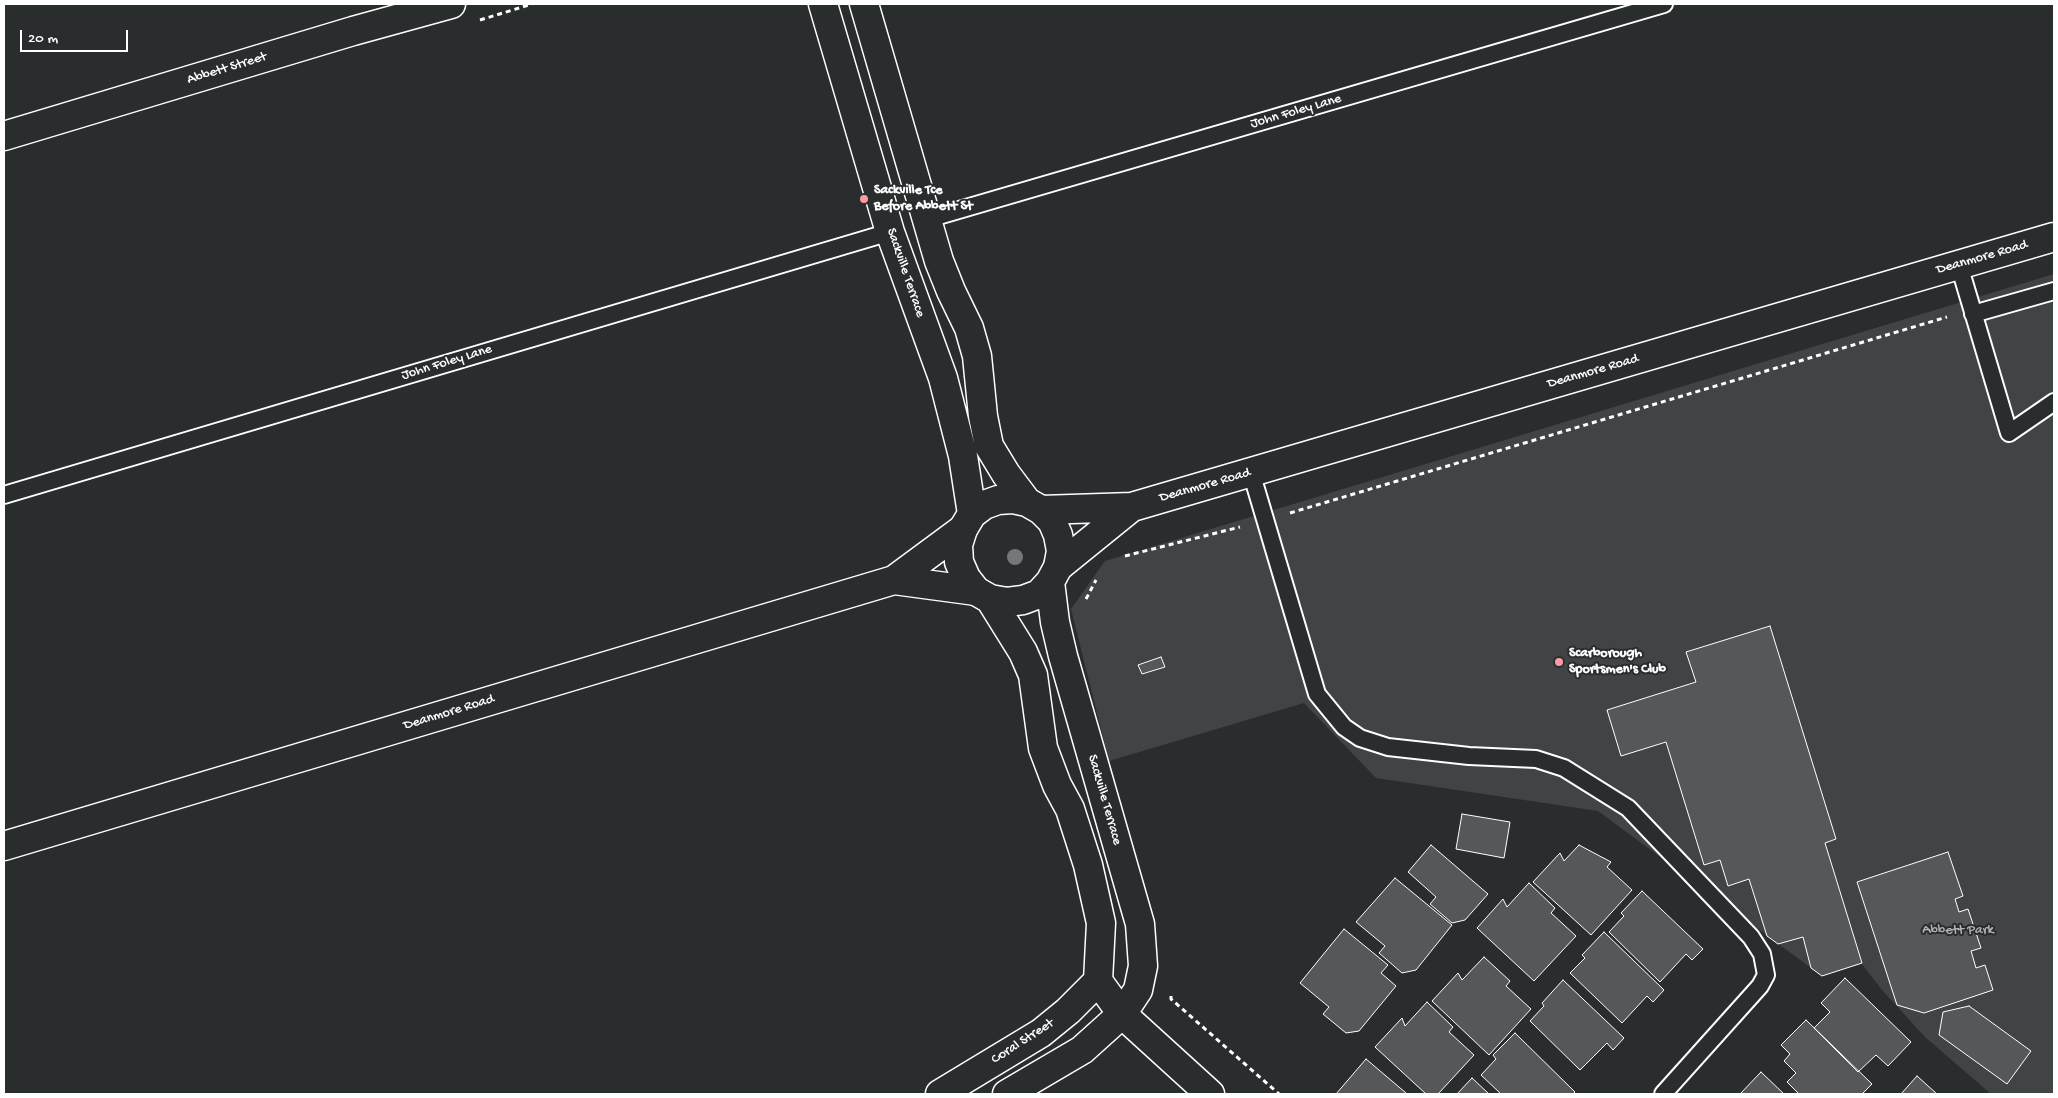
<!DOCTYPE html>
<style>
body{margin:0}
#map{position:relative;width:2058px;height:1098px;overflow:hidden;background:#2a2d2e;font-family:"Gochi Hand",sans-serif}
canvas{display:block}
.frame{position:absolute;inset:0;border:5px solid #fff;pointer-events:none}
.scale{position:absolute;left:20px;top:30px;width:108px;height:22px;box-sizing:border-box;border:2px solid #fff;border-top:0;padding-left:6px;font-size:15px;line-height:18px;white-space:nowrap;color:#fff;-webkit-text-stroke:4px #2a2d2e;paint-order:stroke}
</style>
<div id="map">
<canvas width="2058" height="1098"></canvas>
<div class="frame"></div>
<div class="scale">20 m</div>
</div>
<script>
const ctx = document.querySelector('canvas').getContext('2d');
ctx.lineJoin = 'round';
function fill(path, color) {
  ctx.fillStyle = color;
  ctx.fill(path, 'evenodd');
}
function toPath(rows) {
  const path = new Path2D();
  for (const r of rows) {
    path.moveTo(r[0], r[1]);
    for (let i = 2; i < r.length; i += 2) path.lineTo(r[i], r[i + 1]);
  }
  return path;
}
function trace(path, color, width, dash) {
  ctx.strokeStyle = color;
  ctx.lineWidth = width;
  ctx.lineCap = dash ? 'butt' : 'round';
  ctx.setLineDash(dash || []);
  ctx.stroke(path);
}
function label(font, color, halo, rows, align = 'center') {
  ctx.font = font + ' "Gochi Hand",sans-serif';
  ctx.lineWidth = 4;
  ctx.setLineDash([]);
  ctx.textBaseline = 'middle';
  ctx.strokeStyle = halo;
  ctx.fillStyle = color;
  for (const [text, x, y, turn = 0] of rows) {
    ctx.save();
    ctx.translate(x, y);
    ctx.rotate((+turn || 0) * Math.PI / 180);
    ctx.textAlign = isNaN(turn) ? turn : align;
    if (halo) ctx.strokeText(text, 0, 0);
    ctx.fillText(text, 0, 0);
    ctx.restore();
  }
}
const green = toPath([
 [2054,274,2054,1094,1991,1094,1925,1037,1882,990,1862,964,1822,976,1598,811,1376,778,1304,703,1109,761,1071,609,1105,561]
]);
const building = toPath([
 [1770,626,1836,839,1825,843,1862,963,1822,976,1811,968,1803,937,1778,944,1767,936,1749,879,1728,886,1720,860,1704,865,1666,742,1621,756,1607,710,1696,682,1686,652,1770,626],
 [1161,657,1165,667,1142,674,1138,665,1161,657],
 [1462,814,1510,822,1504,858,1456,849,1462,814],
 [1431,845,1488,894,1465,920,1452,923,1430,904,1436,897,1408,872,1431,845],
 [1579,845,1611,862,1607,867,1632,890,1591,935,1533,882,1560,853,1564,861,1579,845],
 [1948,852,1963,896,1955,899,1959,912,1968,909,1981,948,1971,951,1976,968,1985,965,1993,990,1924,1013,1897,1005,1857,882,1948,852],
 [1395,878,1452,925,1416,970,1402,973,1379,953,1385,946,1356,922,1395,878],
 [1529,883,1555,908,1551,913,1576,936,1534,981,1477,928,1503,899,1507,907,1529,883],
 [1642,891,1703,949,1692,960,1686,954,1660,982,1609,932,1624,916,1621,913,1642,891],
 [1344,929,1388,965,1381,973,1396,986,1359,1031,1346,1033,1323,1014,1329,1007,1300,983,1344,929],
 [1604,932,1664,990,1653,1002,1647,996,1622,1023,1570,973,1585,958,1582,955,1604,932],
 [1484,957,1510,981,1506,986,1531,1009,1489,1055,1432,1001,1458,973,1462,980,1484,957],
 [1845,978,1911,1042,1888,1066,1876,1055,1858,1072,1814,1028,1830,1012,1821,1003,1845,978],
 [1563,980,1624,1038,1613,1050,1607,1043,1580,1070,1530,1021,1544,1006,1542,1003,1563,980],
 [1427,1002,1453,1027,1449,1032,1474,1055,1438,1094,1426,1094,1375,1047,1402,1018,1405,1026,1427,1002],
 [1969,1006,2031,1051,2007,1084,1939,1035,1943,1012,1969,1006],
 [1806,1020,1872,1084,1862,1094,1799,1094,1787,1082,1796,1073,1784,1061,1790,1054,1781,1045,1806,1020],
 [1515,1033,1575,1092,1573,1094,1501,1094,1481,1075,1496,1059,1493,1055,1515,1033],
 [1366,1059,1406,1093,1405,1094,1336,1094,1366,1059],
 [1761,1072,1784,1094,1740,1094,1761,1072],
 [1917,1076,1937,1094,1901,1094,1917,1076],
 [1472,1078,1489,1094,1457,1094,1472,1078]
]);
const path = toPath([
 [480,20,532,4],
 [1290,513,1947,317],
 [1125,556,1240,527],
 [1086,599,1096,580],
 [1171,996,1171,999,1279,1094]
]);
const service = toPath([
 [928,219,1664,4],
 [1959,265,2009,433,2054,402],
 [1973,314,2054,291],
 [1251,472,1317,694,1344,727,1360,738,1388,747,1469,756,1536,759,1564,768,1628,808,1751,937,1762,954,1766,975,1760,986,1663,1094],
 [4,495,890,232]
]);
const minor = toPath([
 [4,136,353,31,451,4],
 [1041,510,1132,507,2054,237],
 [1058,567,1132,507],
 [894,580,976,591],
 [4,846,894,580,963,529],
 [1098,981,1122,1014,1210,1094]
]);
const secondary = toPath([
 [823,4,890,232,943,378,963,456,972,514,963,529,958,545,959,562,966,578,976,591,990,599,1007,602,1023,600,1039,594,1050,582,1058,567,1061,551,1058,535,1052,521,1041,510,1027,502,1013,499,998,500,984,505,972,514],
 [864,4,939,261,951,291,969,328,977,356,983,416,989,446,1006,474,1027,502],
 [940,1094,1041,1033,1068,1011,1098,981,1101,923,1088,865,1070,809,1057,785,1043,748,1033,675,1023,652,990,599],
 [1007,1094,1082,1050,1122,1014,1138,990,1143,966,1140,924,1063,656,1055,622,1050,582]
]);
const trees = [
 [1015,557]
];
const markers = [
 [864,199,5,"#ff9aa2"],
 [1559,662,5,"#ff9aa2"]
];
const streetNames = [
 ["Abbett Street",227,69,-17],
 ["John Foley Lane",1296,112,-16],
 ["Deanmore Road",1982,258,-16],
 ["Sackville Terrace",905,273,71],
 ["John Foley Lane",447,363,-17],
 ["Deanmore Road",1593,372,-16],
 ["Deanmore Road",1205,486,-16],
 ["Deanmore Road",449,713,-17],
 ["Sackville Terrace",1104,800,74],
 ["Coral Street",1023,1042,-33]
];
const poiNames = [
 ["Sackville Tce",874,191],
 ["Before Abbett St",874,207],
 ["Scarborough",1569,654],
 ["Sportsmen's Club",1569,670]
];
const parkNames = [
 ["Abbett Park",1958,931]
];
fill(green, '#414445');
fill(building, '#555758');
trace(building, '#fff', 1);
trace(service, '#fff', 20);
trace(minor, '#fff', 31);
trace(secondary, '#fff', 31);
trace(path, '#fff', 3, [5, 4]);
trace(service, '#2a2d2e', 16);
trace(minor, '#2a2d2e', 28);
trace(secondary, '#2a2d2e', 28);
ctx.fillStyle = '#757778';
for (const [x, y] of trees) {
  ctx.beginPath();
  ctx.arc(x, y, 8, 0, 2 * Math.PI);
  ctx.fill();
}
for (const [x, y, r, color] of markers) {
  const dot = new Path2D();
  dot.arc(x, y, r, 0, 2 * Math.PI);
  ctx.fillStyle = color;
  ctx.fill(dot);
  trace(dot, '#2a2d2e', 2);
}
label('14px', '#fff', '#2a2d2e', streetNames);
label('bold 14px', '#fff', '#2a2d2e', poiNames, 'left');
label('14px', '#b3b4b5', '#2a2d2e', parkNames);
</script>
